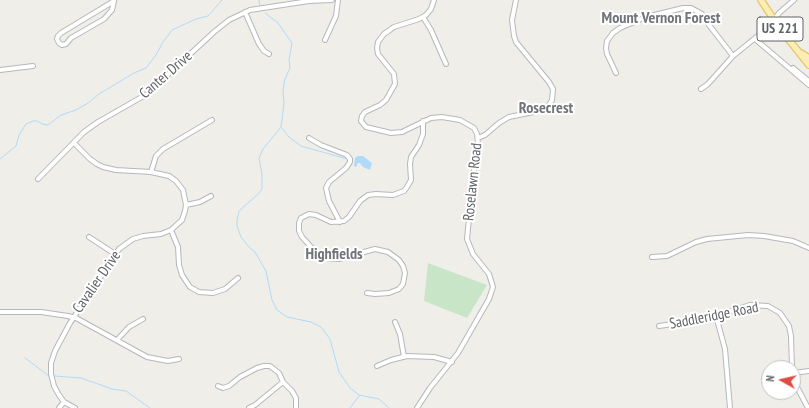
<!DOCTYPE html>
<style>
body{margin:0}
#map{position:relative;width:809px;height:408px;overflow:hidden;background:#f0eee8;font-family:"PT Sans Narrow",sans-serif}
canvas{display:block}
.north{position:absolute;left:761px;top:360px;width:40px;height:40px;box-sizing:border-box;background:#fff;border:1px solid #bfc1c2;border-radius:50%;rotate:278deg;font-size:11px;font-weight:700;line-height:16px;text-align:center;color:#5f6367}
.north::after{content:'';display:block;margin:auto;width:14px;height:18px;background:#de4b41;clip-path:polygon(50% 0,100% 100%,50% 72%,0 100%)}
</style>
<div id="map">
<canvas width="809" height="408"></canvas>
<div class="north">N</div>
</div>
<script>
const ctx = document.querySelector('canvas').getContext('2d');
ctx.lineJoin = 'round';
function fill(path, color) {
  ctx.fillStyle = color;
  ctx.fill(path, 'evenodd');
}
function toPath(rows) {
  const path = new Path2D();
  for (const r of rows) {
    path.moveTo(r[0], r[1]);
    for (let i = 2; i < r.length; i += 2) path.lineTo(r[i], r[i + 1]);
  }
  return path;
}
function trace(path, color, width, dash) {
  ctx.strokeStyle = color;
  ctx.lineWidth = width;
  ctx.lineCap = dash ? 'butt' : 'round';
  ctx.setLineDash(dash || []);
  ctx.stroke(path);
}
function label(font, color, halo, rows, align = 'center') {
  ctx.font = font + ' "PT Sans Narrow",sans-serif';
  ctx.lineWidth = 4;
  ctx.setLineDash([]);
  ctx.textBaseline = 'middle';
  ctx.strokeStyle = halo;
  ctx.fillStyle = color;
  for (const [text, x, y, turn = 0] of rows) {
    ctx.save();
    ctx.translate(x, y);
    ctx.rotate((+turn || 0) * Math.PI / 180);
    ctx.textAlign = isNaN(turn) ? turn : align;
    if (halo) ctx.strokeText(text, 0, 0);
    ctx.fillText(text, 0, 0);
    ctx.restore();
  }
}
const green = toPath([
 [428,263,487,285,467,318,424,301]
]);
const water = toPath([
 [358,156,363,156,372,163,370,170,363,167,360,163,358,163,356,167,354,166,355,158]
]);
const stream = toPath([
 [259,0,260,6],
 [265,13,278,23,292,43,289,60,290,68,285,79,283,90,284,104,281,127,263,149,259,158,262,174,262,189,258,194,239,211,237,220,237,226,241,237,249,247,255,252,266,271,272,300,277,310,287,317,311,322,321,327,330,339,339,372,350,388,359,395,379,399,389,408],
 [282,128,289,137,301,146,347,159],
 [0,159,16,146,19,135,26,124,33,121,37,121,42,124,48,125,61,115,76,110,88,103,99,94,134,73,146,68,156,55,163,42,172,30,196,19,208,16,222,0],
 [25,358,49,376],
 [54,376,81,378,112,389,126,391,150,408],
 [350,408,359,396]
]);
const minor = toPath([
 [313,0,309,1,332,0],
 [114,1,61,33,58,36,57,39,59,43,62,45,66,44,71,38,104,19,112,10,113,6,114,0],
 [245,12,259,44,264,51,269,54],
 [423,17,431,30,446,64],
 [755,39,809,85],
 [325,40,336,16,338,0],
 [793,68,809,81],
 [0,70,33,66],
 [616,73,607,54,606,48,607,41,613,33,620,28,646,17,683,8,691,8,702,14,709,25,733,56],
 [701,89,708,84,733,56,770,26,779,13,794,0],
 [309,138,321,145,347,155,350,159,350,162,346,168,329,182,326,188,329,201,340,222],
 [478,138,485,135,499,123,509,117,543,110,549,105,552,100,553,89,549,82,516,42,514,36,512,20,516,0],
 [74,143,90,159,97,164,103,167,116,170,151,172,169,176,176,181,183,190,186,205,185,211,182,220,171,230,161,234,143,236,133,239,119,249,70,323,55,351,51,363,51,374,54,386,59,395,64,402,75,408],
 [151,172,156,156,163,149,212,120],
 [38,179,84,132,98,122,147,94,214,32,229,20,250,10,309,1],
 [186,205,200,202,211,196],
 [171,230,178,247,179,265,182,275,190,287,199,292,213,293,225,289,238,278],
 [89,237,115,254],
 [652,257,667,256,696,242,707,239,748,235,764,236,793,241,809,248],
 [367,293,375,294,389,293,399,289,403,284,405,273,403,266,399,260,388,252,375,249,339,259,326,258,312,248,302,237,299,231,299,223,301,218,309,214,316,215,331,222,344,221,349,217,360,201,368,195,376,194,393,195,404,191,407,187,411,180,410,164,411,157,419,145,423,134,423,121],
 [0,312,41,312,68,316,76,318,147,357,168,361,179,359],
 [716,316,725,349,730,408],
 [395,322,400,334,404,357],
 [659,326,707,319,750,305,768,306,780,313,789,326,791,336,792,368],
 [117,340,129,327,143,319],
 [377,366,391,360,407,356,434,357,452,362],
 [793,373,809,371],
 [793,374,797,387,808,408],
 [218,386,223,388,229,386,240,377,257,368,264,366,270,366,279,373,283,382,292,391,296,398,296,408],
 [59,408,64,402],
 [249,408,255,405,283,382],
 [417,408,430,388,458,353,489,299,493,287,489,274,473,254,467,239,473,177,478,143,477,134,474,128,460,120,442,117,431,118,402,132,391,133,366,127,361,121,362,116,365,112,380,105,386,100,395,84,394,74,378,54,377,48,378,42,384,34,394,27,419,19,426,15,431,9,434,0]
]);
const major = toPath([
 [761,0,778,26,809,65],
 [801,53,809,58]
]);
const shields = [
 [780,29,46]
];
const shieldNames = [
 ["US 221",780,29]
];
const streetNames = [
 ["Canter Drive",166,75,-41],
 ["Roselawn Road",473,182,-84],
 ["Cavalier Drive",97,282,-55],
 ["Saddleridge Road",714,316,-11]
];
const neighbourhoodNames = [
 ["Mount Vernon Forest",661,18],
 ["Rosecrest",546,108],
 ["Highfields",334,254]
];
fill(green, '#c8e6c7');
fill(water, '#afdaf9');
trace(stream, '#afdaf9', 1);
trace(minor, '#b5b8bb', 6);
trace(major, '#e8c36a', 8);
trace(minor, '#fff', 4);
trace(major, '#faeeb4', 5.5);
for (const [x, y, w] of shields) {
  const box = new Path2D();
  box.roundRect(x - w / 2, y - 12, w, 24, 3);
  ctx.fillStyle = '#fff';
  ctx.fill(box);
  trace(box, '#5f6367', 1);
}
label('bold 14px', '#5f6367', null, shieldNames);
label('15px', '#5f6367', '#fff', streetNames);
label('bold 16px', '#717579', '#fff', neighbourhoodNames);
</script>
